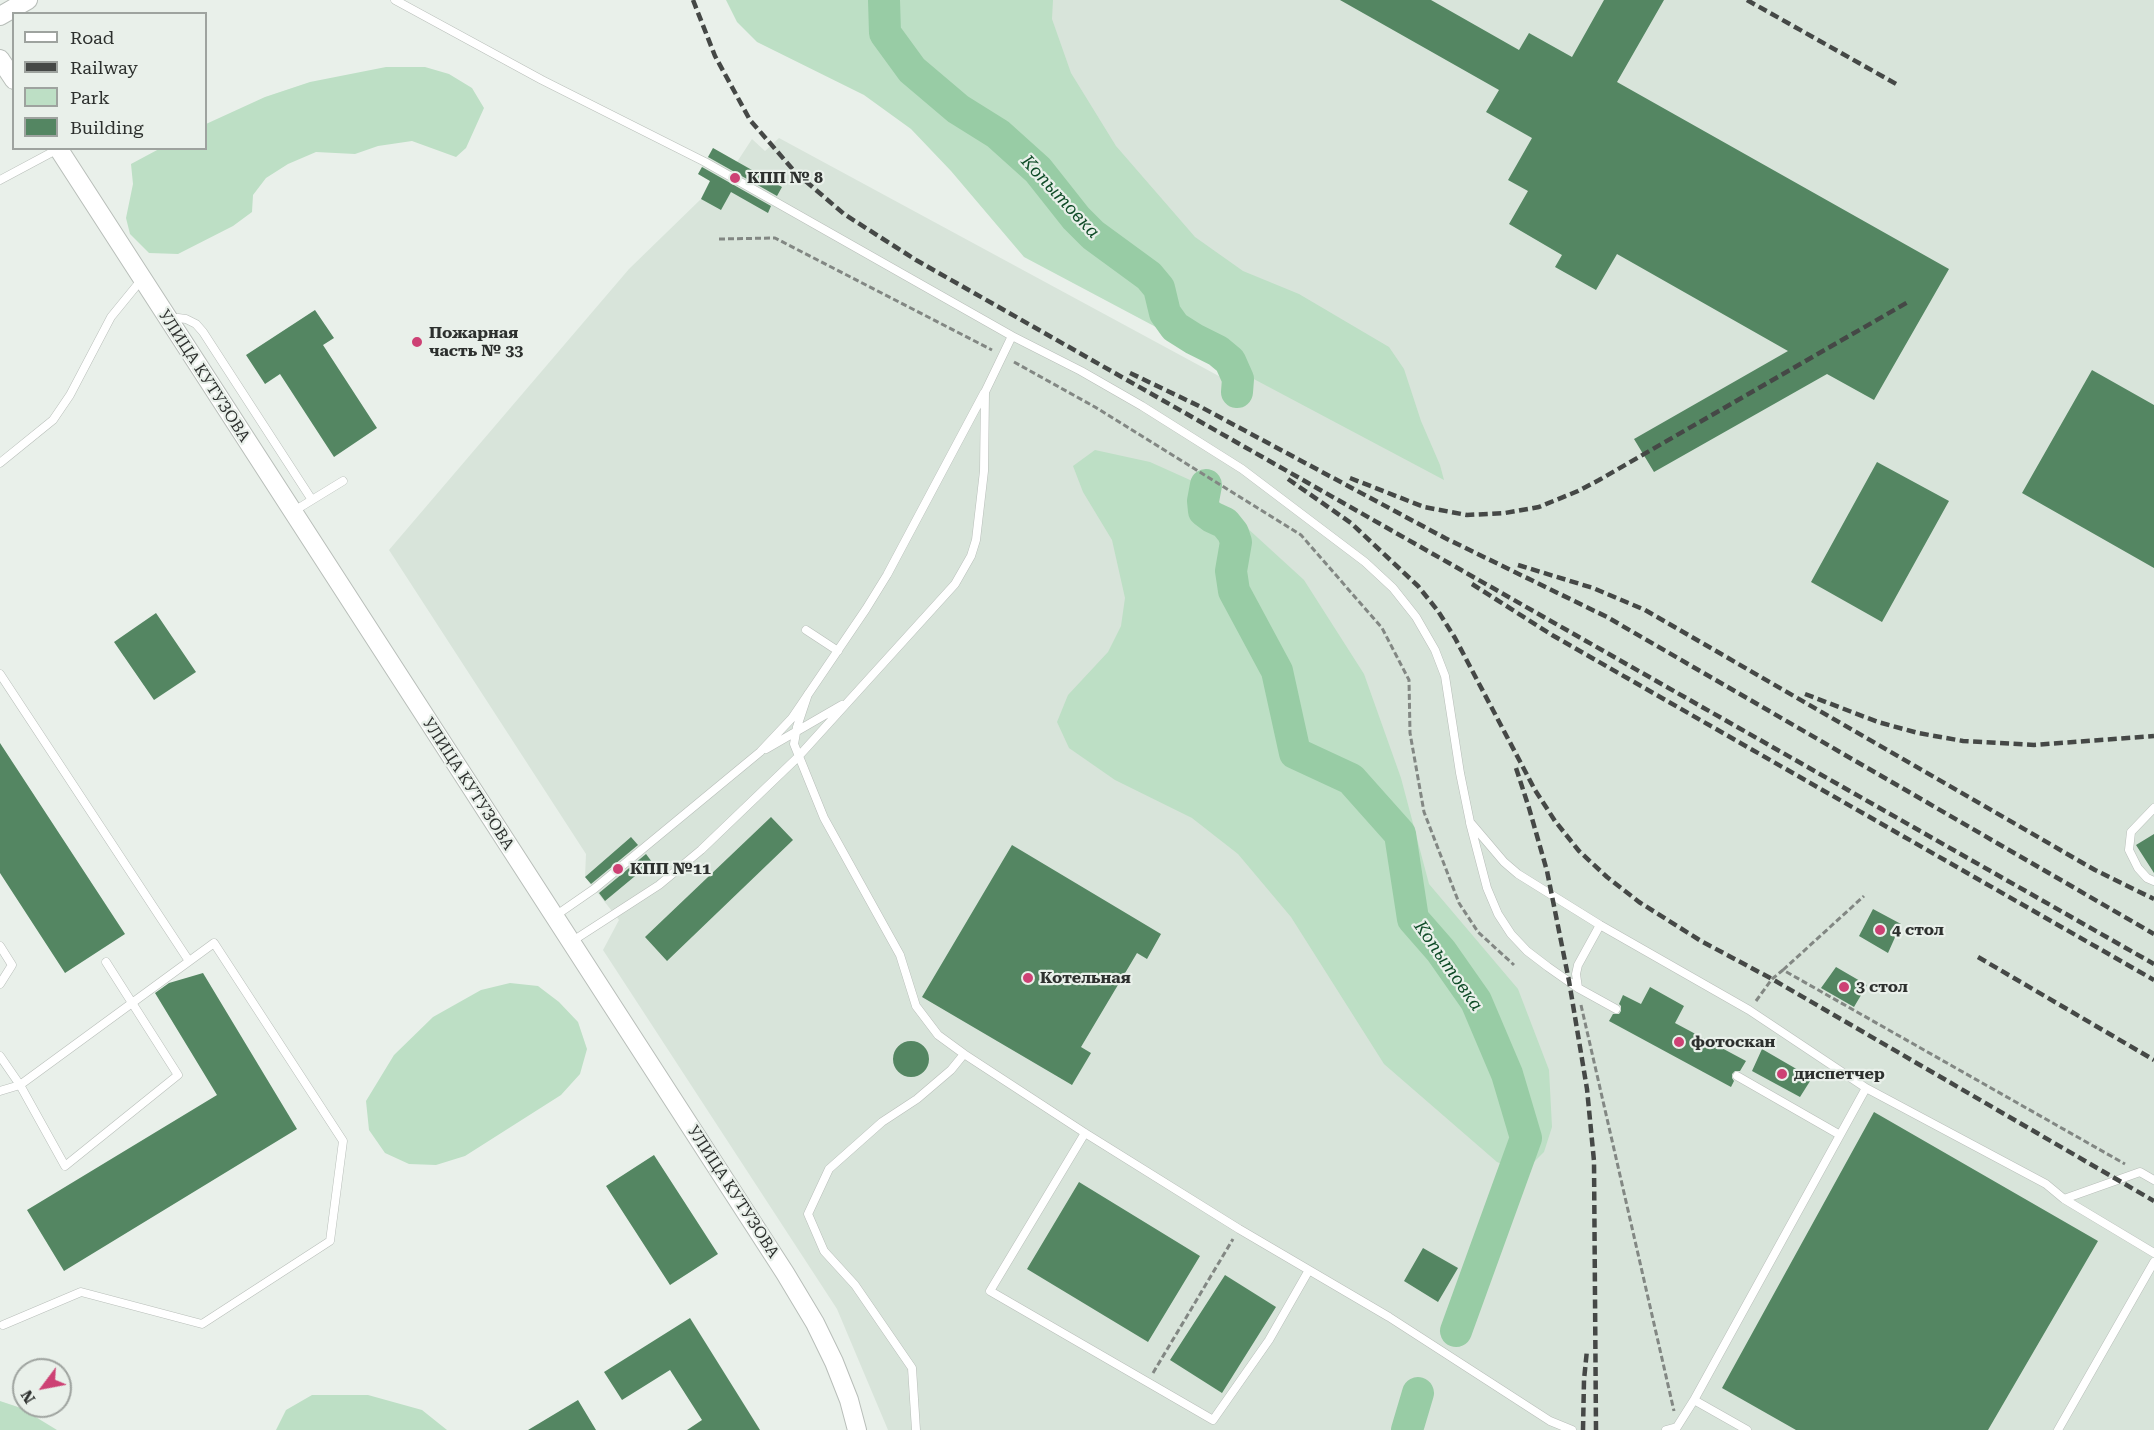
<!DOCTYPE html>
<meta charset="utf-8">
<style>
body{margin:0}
#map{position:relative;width:2154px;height:1430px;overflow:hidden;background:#e9f0ea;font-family:"Roboto Serif",serif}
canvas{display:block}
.legend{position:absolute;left:12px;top:12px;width:195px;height:138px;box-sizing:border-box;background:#e9f0ea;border:2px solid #9ea39f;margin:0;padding:8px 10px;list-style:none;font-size:18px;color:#2d302e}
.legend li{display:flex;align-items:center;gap:12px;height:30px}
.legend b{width:30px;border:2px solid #9ea39f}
.north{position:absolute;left:12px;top:1358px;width:60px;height:60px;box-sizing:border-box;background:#e9f0ea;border:2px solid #9ea39f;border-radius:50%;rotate:238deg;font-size:16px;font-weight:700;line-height:24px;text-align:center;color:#2d302e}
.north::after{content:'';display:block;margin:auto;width:21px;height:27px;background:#cd4174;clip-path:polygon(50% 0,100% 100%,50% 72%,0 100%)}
</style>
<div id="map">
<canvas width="2154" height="1430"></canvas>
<ul class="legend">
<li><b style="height:8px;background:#fff"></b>Road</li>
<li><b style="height:8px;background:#454846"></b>Railway</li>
<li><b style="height:16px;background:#bddfc5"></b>Park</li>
<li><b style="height:16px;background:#548662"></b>Building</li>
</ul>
<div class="north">N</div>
</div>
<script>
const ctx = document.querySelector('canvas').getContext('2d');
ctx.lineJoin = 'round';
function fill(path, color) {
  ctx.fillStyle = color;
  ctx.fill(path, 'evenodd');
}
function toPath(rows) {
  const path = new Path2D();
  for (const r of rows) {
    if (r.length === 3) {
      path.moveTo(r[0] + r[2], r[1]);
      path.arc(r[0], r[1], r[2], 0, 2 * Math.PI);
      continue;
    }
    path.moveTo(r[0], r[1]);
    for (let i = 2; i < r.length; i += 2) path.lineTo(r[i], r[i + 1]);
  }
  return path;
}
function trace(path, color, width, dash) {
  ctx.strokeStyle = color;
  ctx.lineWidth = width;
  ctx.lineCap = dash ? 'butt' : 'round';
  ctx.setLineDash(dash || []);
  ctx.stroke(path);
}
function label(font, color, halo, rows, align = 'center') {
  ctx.font = font + ' "Roboto Serif",serif';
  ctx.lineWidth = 4.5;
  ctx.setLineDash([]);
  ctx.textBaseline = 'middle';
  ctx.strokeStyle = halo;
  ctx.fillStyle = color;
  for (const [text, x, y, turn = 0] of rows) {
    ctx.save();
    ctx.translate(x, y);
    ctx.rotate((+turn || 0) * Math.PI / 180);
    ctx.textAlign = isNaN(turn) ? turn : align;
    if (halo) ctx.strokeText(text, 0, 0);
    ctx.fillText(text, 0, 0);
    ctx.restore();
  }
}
const built = toPath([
 [1032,0,2154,0,2154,1430,888,1430,837,1309,603,950,619,920,585,877,586,854,389,550,629,269,701,199,710,181,698,174,713,148,737,162,752,139,765,151,779,138,1228,381,996,47]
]);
const green = toPath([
 [726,0,1053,0,1052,19,1071,73,1116,146,1195,237,1243,271,1299,294,1389,347,1404,369,1421,421,1440,465,1444,480,1024,257,951,171,911,129,864,95,757,42,737,22],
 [386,67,425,67,449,74,472,88,484,108,466,148,456,157,412,141,378,146,355,154,316,152,288,164,266,178,253,195,252,212,233,226,178,254,149,253,130,234,126,218,133,184,131,164,159,149,206,148,206,124,265,97,310,82],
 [1095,450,1150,462,1199,484,1304,580,1364,674,1401,778,1429,884,1518,989,1549,1070,1552,1127,1544,1152,1523,1173,1497,1162,1384,1064,1291,917,1238,854,1192,818,1115,780,1069,748,1057,722,1068,695,1108,652,1121,626,1125,598,1112,540,1083,492,1073,466],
 [510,983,538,986,559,1002,578,1022,587,1049,580,1074,561,1095,465,1156,436,1165,409,1164,385,1153,369,1130,366,1101,394,1055,433,1017,481,990],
 [312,1395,368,1395,422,1410,447,1430,276,1430,286,1410],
 [0,1401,21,1408,57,1430,0,1430]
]);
const river = toPath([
 [884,0,885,33,912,70,958,109,998,134,1038,170,1076,218,1093,235,1149,276,1159,288,1165,313,1175,327,1194,339,1218,351,1230,361,1238,379,1237,392],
 [1206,485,1203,501,1204,511,1212,517,1225,523,1233,533,1236,542,1231,571,1234,591,1277,671,1295,753,1351,779,1400,834,1413,919,1441,951,1476,1001,1507,1074,1526,1138,1456,1331],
 [1407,1430,1418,1393]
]);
const building = toPath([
 [1340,0,1431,0,1519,50,1529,33,1572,57,1604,0,1664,0,1617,82,1949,269,1874,400,1827,374,1654,472,1634,439,1788,351,1617,254,1596,290,1555,267,1562,255,1509,224,1528,191,1508,180,1532,138,1486,112,1499,90],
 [713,148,782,187,777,196,708,157],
 [702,167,771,206,768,213,731,192,721,210,701,199,710,181,698,174],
 [315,310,334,338,323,345,377,428,334,457,280,374,265,384,246,355],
 [2092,370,2154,405,2154,568,2022,493],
 [1877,462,1949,501,1882,622,1811,582],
 [156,613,196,672,154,700,114,642],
 [0,743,125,934,65,973,0,873],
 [771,817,793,840,667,961,645,937],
 [2154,834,2154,873,2136,845],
 [631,837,638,845,591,884,585,877],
 [1012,845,1161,934,1147,959,1137,953,1081,1047,1091,1053,1072,1085,922,997],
 [646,854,652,862,605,901,599,893],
 [1873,909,1901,924,1888,953,1859,936],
 [1836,967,1867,985,1854,1007,1821,988],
 [203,973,297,1129,64,1271,27,1210,217,1095,155,993,169,983],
 [1650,987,1684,1006,1675,1023,1746,1061,1740,1071,1735,1071,1732,1074,1732,1078,1734,1081,1731,1087,1609,1021,1613,1014,1619,1014,1621,1011,1621,1006,1619,1004,1623,995,1641,1004],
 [911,1059,18],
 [1762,1049,1812,1078,1800,1097,1752,1071],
 [1874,1112,2098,1241,1988,1430,1796,1430,1722,1388],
 [654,1155,718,1254,670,1285,606,1186],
 [1079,1182,1200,1256,1148,1342,1027,1269],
 [1423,1248,1458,1268,1438,1302,1404,1281],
 [1225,1275,1276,1307,1222,1393,1170,1360],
 [690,1318,760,1430,687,1430,702,1420,670,1370,622,1400,604,1372],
 [578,1400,596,1430,528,1430]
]);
const path = toPath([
 [719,239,775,238,992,350],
 [1014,362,1095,407,1301,535,1382,628,1409,680,1410,733,1424,812,1459,903,1478,932,1514,965],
 [1783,970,1864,896],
 [1756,1001,1772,979,1783,970,2125,1164],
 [1581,1005,1674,1411],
 [1153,1373,1233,1239]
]);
const service = toPath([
 [395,0,542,80,705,162,1012,336,1081,371,1142,406,1242,469,1365,562,1393,588,1416,617,1435,650,1445,676,1460,773,1470,822,1504,862,1518,874,1600,925,1749,1010,1866,1088,2046,1184,2064,1199,2154,1253],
 [0,180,58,149],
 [170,320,178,318,186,319,196,324,203,332,312,500],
 [0,463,53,420,70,395,111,317,142,279],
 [294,511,343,481],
 [806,630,838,651],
 [0,674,189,961],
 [808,694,797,727,794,744,824,818,900,955,916,1006,938,1035,964,1054,951,1070,917,1099,882,1122,829,1169,808,1214,824,1251,855,1285,912,1368,916,1430],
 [766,749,842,705],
 [2154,808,2131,832,2129,850,2138,868,2147,878,2154,881],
 [1470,823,1487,888,1498,914,1511,934,1527,951,1548,967,1578,988,1616,1009],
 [555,916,594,889,760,752,792,718,866,609,887,575,984,393],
 [571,942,659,885,701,850,798,757,955,584,971,556,976,540,984,471,985,392,1012,336],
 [0,946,12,965,0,984],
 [1578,988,1576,974,1578,965,1600,925],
 [964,1054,1085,1133,1239,1229,1389,1317,1550,1421,1572,1430],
 [0,1056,20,1085,65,1166,178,1075,106,962],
 [1737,1076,1840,1135],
 [0,1091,20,1085,214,943,343,1141,330,1241,202,1324,81,1292,3,1325],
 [1085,1133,990,1291,1213,1420,1269,1340,1309,1270],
 [2064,1199,2140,1172,2154,1180],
 [1666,1430,1677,1427,1694,1400],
 [1747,1430,1694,1400,1866,1088],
 [2058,1430,2154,1262]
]);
const tertiary = toPath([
 [0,16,28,0],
 [0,59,14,80],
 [58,148,785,1273,815,1323,834,1362,849,1400,857,1430]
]);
const rail = toPath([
 [693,0,715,56,750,120,795,172,844,214,916,260,2154,964],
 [1747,0,1898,85],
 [1130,373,1199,406,1445,538,1607,617,2154,934],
 [1350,478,1424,507,1467,515,1505,513,1539,507,1578,491,1599,480,1908,302],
 [1288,479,1351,523,1418,586,1438,611,1455,638,1535,790,1555,821,1579,851,1607,877,1639,902,1701,941,1772,979,2154,1201],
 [1518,565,1593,588,1645,610,2095,870,2154,899],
 [1472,584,1552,635,2154,980],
 [1805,694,1878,722,1918,733,1963,741,2034,745,2154,736],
 [1516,768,1529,808,1547,871,1569,981,1587,1089,1594,1161,1596,1430],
 [1978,957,2154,1060],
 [1583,1430,1584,1380,1587,1350]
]);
const markers = [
 [735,178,6,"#cd4174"],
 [417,342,6,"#cd4174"],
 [618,869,6,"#cd4174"],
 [1880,930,6,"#cd4174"],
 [1028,978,6,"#cd4174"],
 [1844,987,6,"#cd4174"],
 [1679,1042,6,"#cd4174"],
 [1782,1074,6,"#cd4174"]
];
const poiNames = [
 ["КПП № 8",747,178],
 ["Пожарная",429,333],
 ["часть № 33",429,351],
 ["КПП №11",630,869],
 ["4 стол",1892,930],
 ["Котельная",1040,978],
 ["3 стол",1856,987],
 ["фотоскан",1691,1042],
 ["диспетчер",1794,1074]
];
const streetNames = [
 ["УЛИЦА КУТУЗОВА",204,376,57],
 ["УЛИЦА КУТУЗОВА",468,784,57],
 ["УЛИЦА КУТУЗОВА",733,1192,57]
];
const waterNames = [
 ["Копытовка",1060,197,47],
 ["Копытовка",1448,966,55]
];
fill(built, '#d8e4da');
fill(green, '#bddfc5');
trace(river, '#98cca5', 32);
fill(building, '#548662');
trace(service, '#b8beb9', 9);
trace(tertiary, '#b8beb9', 20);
trace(path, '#828783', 3, [6, 3]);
trace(service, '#fff', 8);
trace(tertiary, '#fff', 18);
trace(rail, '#454846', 4.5, [9, 4.5]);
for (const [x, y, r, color] of markers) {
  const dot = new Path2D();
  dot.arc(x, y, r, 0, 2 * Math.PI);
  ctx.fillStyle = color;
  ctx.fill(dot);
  trace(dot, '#e9f0ea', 2);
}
label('bold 16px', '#2d302e', '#e9f0ea', poiNames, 'left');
label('16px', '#2d302e', '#e9f0ea', streetNames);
label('italic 18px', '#104c28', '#e9f0ea', waterNames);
</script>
